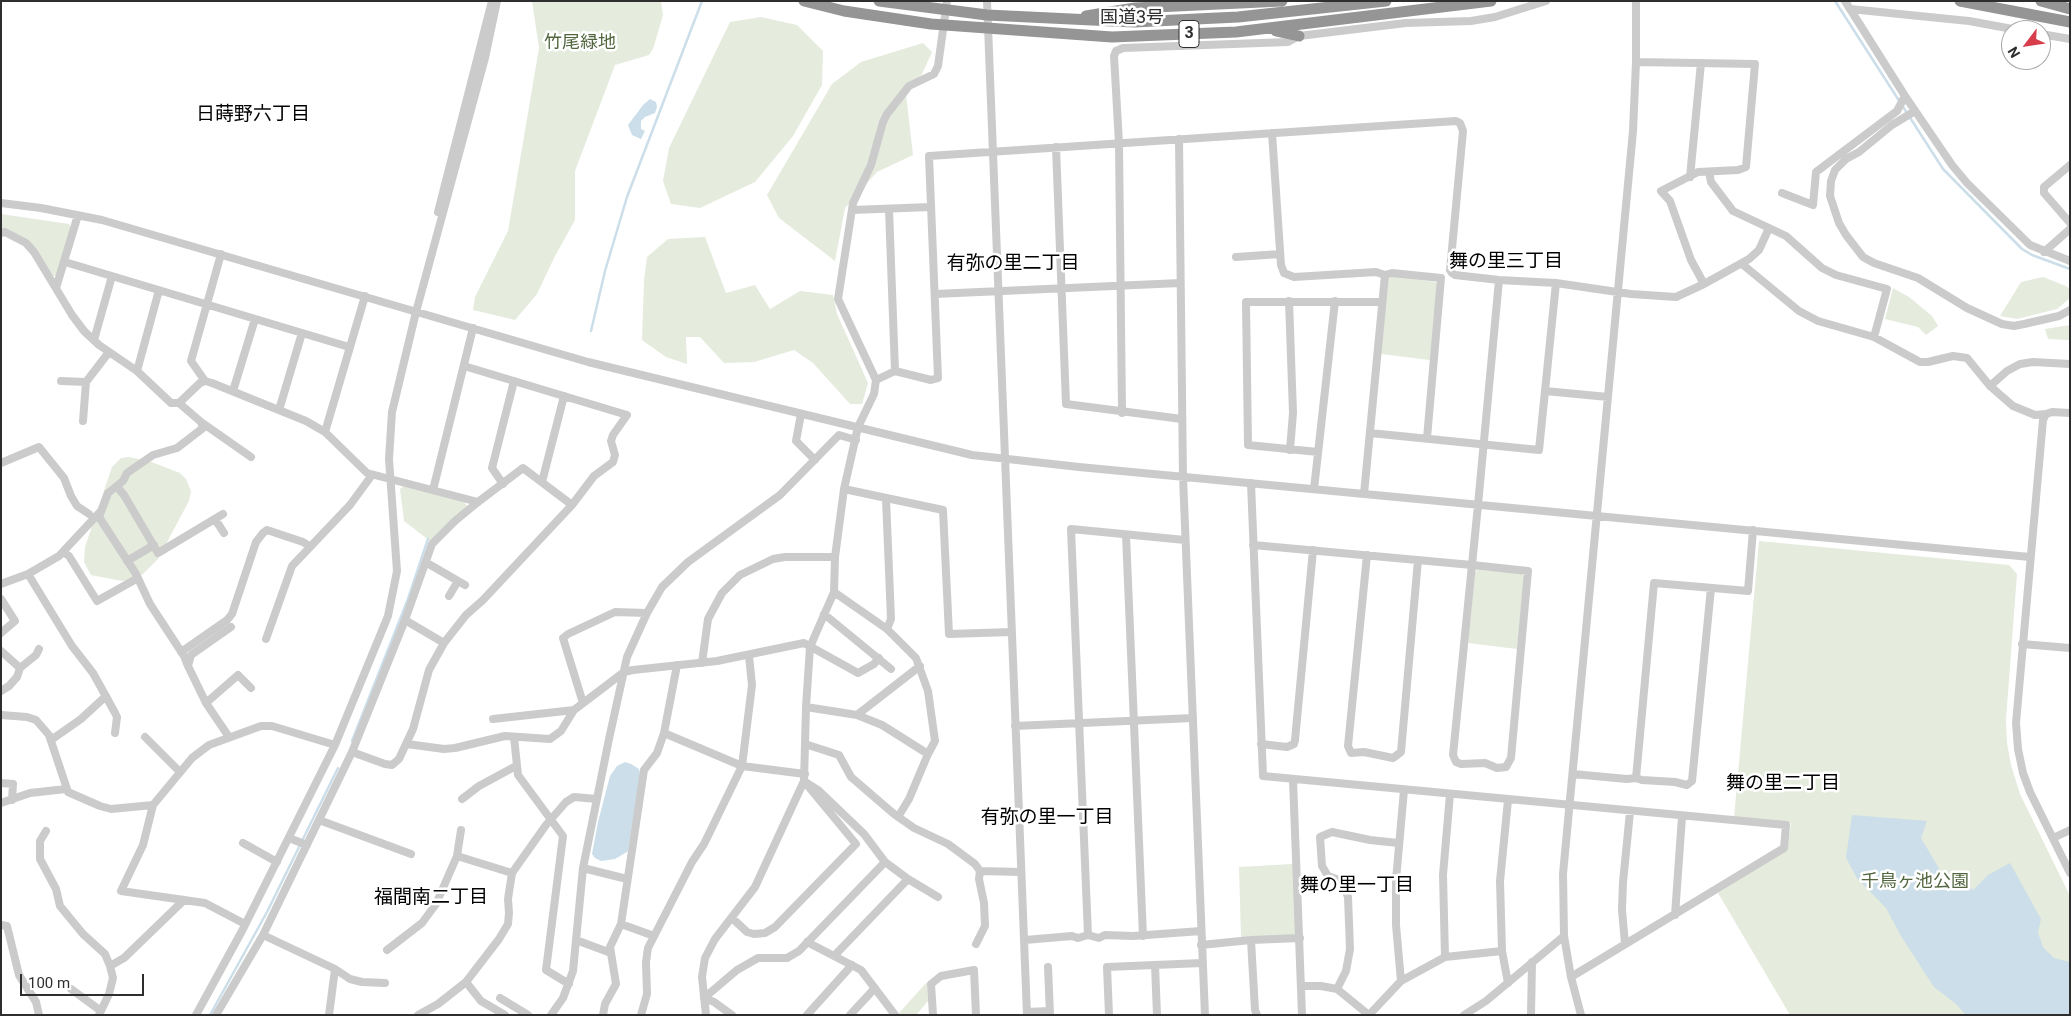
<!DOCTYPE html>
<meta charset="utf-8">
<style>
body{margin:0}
#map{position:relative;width:2071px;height:1016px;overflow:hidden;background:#fff;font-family:Roboto,sans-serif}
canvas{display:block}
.frame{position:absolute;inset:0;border:2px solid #2e2e2e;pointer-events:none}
.north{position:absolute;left:2001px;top:20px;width:50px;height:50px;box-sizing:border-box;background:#fff;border:1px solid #ababab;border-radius:50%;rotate:239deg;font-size:14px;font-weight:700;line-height:20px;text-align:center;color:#2e2e2e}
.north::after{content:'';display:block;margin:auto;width:18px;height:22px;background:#d83d4c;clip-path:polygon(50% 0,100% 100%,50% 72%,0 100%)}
.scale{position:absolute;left:20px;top:974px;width:124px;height:22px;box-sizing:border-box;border:2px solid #2e2e2e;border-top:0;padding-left:6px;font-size:15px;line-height:18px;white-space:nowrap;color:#2e2e2e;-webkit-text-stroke:4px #fff;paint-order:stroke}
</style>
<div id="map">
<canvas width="2071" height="1016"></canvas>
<div class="frame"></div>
<div class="north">N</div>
<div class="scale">100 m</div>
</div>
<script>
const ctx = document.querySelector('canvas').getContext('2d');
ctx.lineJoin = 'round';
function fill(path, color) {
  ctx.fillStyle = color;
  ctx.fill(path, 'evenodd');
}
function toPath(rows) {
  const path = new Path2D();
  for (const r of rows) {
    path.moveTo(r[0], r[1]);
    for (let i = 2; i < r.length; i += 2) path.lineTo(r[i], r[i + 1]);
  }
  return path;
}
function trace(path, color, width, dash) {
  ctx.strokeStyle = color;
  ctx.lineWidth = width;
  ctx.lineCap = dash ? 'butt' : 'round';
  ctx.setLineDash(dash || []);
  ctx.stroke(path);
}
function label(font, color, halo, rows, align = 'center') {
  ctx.font = font + ' Roboto,"Noto Sans JP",sans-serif';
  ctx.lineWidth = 5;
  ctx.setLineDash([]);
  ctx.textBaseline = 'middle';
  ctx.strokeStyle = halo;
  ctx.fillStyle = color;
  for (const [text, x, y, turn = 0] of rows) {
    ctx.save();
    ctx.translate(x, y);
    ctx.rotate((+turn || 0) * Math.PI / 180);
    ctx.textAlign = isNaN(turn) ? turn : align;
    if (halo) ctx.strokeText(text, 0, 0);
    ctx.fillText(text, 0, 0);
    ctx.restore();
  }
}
const green = toPath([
 [532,1,661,1,663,15,653,49,649,55,615,65,575,171,575,220,554,258,537,294,515,320,473,310,475,297,508,231,539,48],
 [761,17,797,25,823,51,822,85,793,136,755,182,700,208,671,204,663,181,669,148,730,22],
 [923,43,932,52,922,74,906,94,913,155,877,172,845,208,835,261,779,218,767,195,832,84,861,62],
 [1,214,69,224,71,227,57,276,53,276,31,244,8,229,1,229],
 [705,237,726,293,755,285,770,309,800,291,833,295,837,314,868,383,862,404,850,404,813,363,794,350,754,362,724,363,700,337,686,337,687,364,666,357,642,340,644,280,647,257,668,239],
 [1394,276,1435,282,1438,285,1430,360,1381,354,1388,279],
 [2043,277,2066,286,2070,289,2070,298,2057,309,2017,319,2000,316,2021,282],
 [1893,288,1909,297,1932,316,1938,326,1926,335,1918,327,1885,319],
 [2070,325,2070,340,2048,339,2045,329],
 [128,457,149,461,180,473,186,479,191,491,189,501,158,559,143,574,131,580,122,581,91,575,84,562,85,547,112,467,121,458],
 [404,486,464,502,467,506,430,541,404,521,400,489],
 [1759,541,2009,565,2017,574,2006,719,2007,743,2011,765,2020,794,2070,896,2070,1015,1790,1015,1718,893,1787,849,1791,823,1734,818],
 [1478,570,1522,573,1524,577,1517,649,1468,643,1475,572],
 [1293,864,1296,932,1293,935,1241,937,1239,867],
 [927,982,928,1001,916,1015,900,1015,899,1013]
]);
const water = toPath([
 [650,99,656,102,657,107,655,113,645,117,641,121,641,129,645,131,641,139,632,135,628,125,643,105],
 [625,762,631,764,639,769,640,774,628,850,627,852,615,859,601,861,595,858,592,854,598,822,610,776,617,766],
 [1852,815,1927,821,1921,838,1941,872,1952,882,1964,883,1973,890,1988,875,2010,863,2041,919,2038,933,2043,947,2054,958,2070,962,2070,1015,1966,1015,1956,1004,1934,987,1901,936,1886,908,1857,878,1846,858]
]);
const stream = toPath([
 [1835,1,1943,169,2022,249,2032,255,2070,269],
 [591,331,605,271,627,197,702,1],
 [352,741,408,599,428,539],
 [210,1015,267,912,338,768]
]);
const minor = toPath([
 [987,1,1027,1015],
 [1845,1,1905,96,1952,165,1967,183,2030,245,2070,261],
 [1850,9,1969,21,2018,30],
 [2041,34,2070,39],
 [1915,111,1892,125,1859,152,1846,159,1835,170,1831,181,1830,196,1839,223,1846,235,1863,257,1874,263,1918,278,1967,308,2002,324,2014,326,2024,324,2059,316,2070,310],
 [1272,133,1281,265,1284,273,1294,277,1376,272,1385,275,1364,494],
 [1179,139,1183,477,1205,1015],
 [1056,147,1066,404,1182,419],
 [2070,165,2044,187,2044,193,2070,223],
 [1709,172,1711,182,1733,211,1786,236,1822,268,1836,275,1887,289,1874,337],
 [1690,177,1701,63],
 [1782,193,1813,205,1816,172,1897,111,1905,96],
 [1,203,41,208,102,220,588,362,972,455,1079,467,2030,557],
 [889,209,895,371],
 [852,210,931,207],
 [438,212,492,1],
 [1,233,5,232,26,243,34,252,72,315,84,331,99,345,137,371,171,403,179,403,200,383,205,381,212,383,306,421,325,432,367,473,478,502],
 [2044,252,2070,229],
 [1236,257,1280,254],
 [65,262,349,347],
 [1742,264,1799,311,1818,321,1874,337,1920,362,1928,362,1953,356,1967,358,1990,386,2013,406,2035,415,2046,414],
 [1385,275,1392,273,1441,278,1427,438],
 [1704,284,1749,259,1759,250,1769,228],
 [56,288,78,215],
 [935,294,1180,283],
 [1289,301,1293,413,1290,450],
 [94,340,112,276],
 [137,371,159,290],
 [876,380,895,371,931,380,938,378,929,156,1456,121,1460,123,1463,131,1450,270,1452,273,1455,275,1499,280,1556,283,1631,294,1676,297,1704,284,1691,260,1670,201,1661,191,1698,172,1738,170,1746,167,1755,64,1636,62],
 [61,381,86,382,109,352],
 [205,381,191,361,221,254],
 [1990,386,2007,371,2020,364,2033,362,2070,364],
 [233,391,255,319],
 [1545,391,1608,397],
 [179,403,201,422,203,428,177,448,153,455,127,473,123,481,108,493,99,517,136,574,150,604,184,656,188,666],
 [279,410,302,333],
 [1122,413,1119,143,1114,56,1116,51,1123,48,1288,42,1299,36,1406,23,1471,21,1495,17,1546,1],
 [2070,413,2052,412,2046,414,2043,420,2016,723,2018,749,2023,773,2030,792,2070,873],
 [801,414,796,441,815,460],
 [83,421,86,382],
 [201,422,251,457],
 [325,432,365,296],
 [1370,433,1539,450,1556,283],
 [1318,452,1248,445,1246,302,1382,302],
 [1,463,39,447,64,478,71,496,77,506,89,514],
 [542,482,564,396],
 [1251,483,1263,776,1786,825,1784,848,1571,977],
 [503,484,492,468,514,381],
 [117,487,124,495,158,553,223,514],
 [844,489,943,510,949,634,1012,632],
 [1314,489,1335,301],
 [433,490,473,328],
 [886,499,891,619,887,629],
 [215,519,224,533],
 [1126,535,1143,936],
 [1253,545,1472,565,1528,571,1511,758,1506,767,1497,768,1485,763,1461,764,1456,762,1453,755,1478,505,1499,280],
 [63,552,69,556,97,601,138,578],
 [1367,555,1348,746,1351,753,1364,752,1393,758,1401,752,1418,560],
 [127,561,154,545],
 [427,563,465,585],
 [28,574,72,646,93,673,114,711,117,717,115,733],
 [1,584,28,574,59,556,100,512],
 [449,596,458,581],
 [1,599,15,621,1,633],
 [824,614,891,669],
 [405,620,444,643],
 [266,639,292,566,350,505,372,475],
 [2022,644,2070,648],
 [1,651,20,668,17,677,9,686,1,691],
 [181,652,227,620,232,614,256,542,263,533,267,530,303,542,309,546],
 [702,663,708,619,722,593,740,575,773,559,785,557,835,557],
 [20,668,36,655,39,649],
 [206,703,238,675,251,688],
 [583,703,563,638,568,634,615,612,647,613],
 [806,707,857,715,882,725,928,754,935,741,928,691,916,658,887,629,834,592],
 [1,715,27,717,36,720,49,735,68,792,100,806,111,809,153,805,192,758,209,745,261,726,272,726,335,745],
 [857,715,920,666],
 [493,719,574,710],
 [1015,726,1193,718],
 [664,733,742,766,805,774],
 [145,737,180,772],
 [229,737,206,703,188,666,191,655,231,627],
 [514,737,518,775,563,836,546,970,569,984],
 [51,740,81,719,106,696],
 [407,744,444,749,455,748,505,736,550,739,561,731,574,710,624,672,633,670,717,661,804,643,858,673,874,664,879,658],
 [805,744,839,755,851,777,894,814,914,828,948,844,975,864,980,871,1021,872],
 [1261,744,1287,747,1294,744,1295,740,1313,550],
 [352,752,385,764,392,765,399,759,413,729,429,670,444,643,466,615,483,600,572,505,594,476,613,462,615,455,611,441,613,435,627,415,464,366],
 [1573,774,1627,779,1636,778,1642,780,1675,782,1687,785,1692,781,1711,588],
 [1636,778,1654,583,1748,591,1753,530],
 [1293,780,1302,1015],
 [804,781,818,790,864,834,885,862,908,879,835,955],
 [1,783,13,784,12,800],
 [462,799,479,786,516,766],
 [1508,800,1500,881,1502,951,1508,983],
 [1,803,30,793,66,789],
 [153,805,143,845,121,891,205,903,245,924],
 [898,817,909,799,928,754],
 [319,820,411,854],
 [461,830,457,856,512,873],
 [46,831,40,841,40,859,56,889,60,906,83,934,105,954,110,966],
 [289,838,307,845],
 [2053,838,2070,830],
 [243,843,277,862],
 [583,868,627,879],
 [908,879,938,897],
 [1675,915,1682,817],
 [732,918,747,932,754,934,765,933,775,927,856,844,808,786],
 [621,924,654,936],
 [1,925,7,926,19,975,36,1002,39,1015],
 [263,935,335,969,329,1015],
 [1088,935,1071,529,1185,540],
 [576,940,611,953],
 [1025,940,1072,936,1078,938,1088,935,1099,938,1105,935,1133,936,1201,931],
 [1251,940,1255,1010,1257,1015],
 [807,942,861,970,895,1015],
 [976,944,985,926,984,903,979,879,980,871],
 [1625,944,1622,910,1623,882,1630,812],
 [1201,945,1251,940,1300,938],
 [387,950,422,923,436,904,457,856],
 [1445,957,1443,875,1450,794],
 [1155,965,1157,1015],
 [1048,967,1050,1015],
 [335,969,350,979,362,982,385,983],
 [1401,981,1396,925,1396,880,1404,790],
 [466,982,481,1001,505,1015],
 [1302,986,1321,986,1337,989,1369,1015],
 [71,989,101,1011],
 [1337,989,1346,971,1350,949,1348,897,1342,881,1328,876,1322,866,1320,837,1332,832,1370,840,1398,843],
 [500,998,528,1015],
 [704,998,737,970,758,958,787,958,799,951,885,862],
 [704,998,714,1002,732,1015],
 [1027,1012,1050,1011],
 [99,1015,109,994,113,978,110,966,124,958,184,900],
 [196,1015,243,929,335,745,388,616,397,571,389,459,392,412,416,312,485,58,497,1],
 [216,1015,263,935,352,752,405,620,432,544,455,521,478,502,523,468,572,505],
 [418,1015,438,1004,466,982,499,939,508,924,509,913,508,899,512,873,546,825,566,802,574,797,597,799],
 [551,1015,563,998,573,971,583,868,609,739,627,657,647,613,662,587,688,562,780,495,839,435,856,440],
 [603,1015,605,1004,616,984,610,947,621,924,644,770,657,753,664,733,677,665],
 [641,1015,647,994,646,962,648,948,692,862,704,844,742,766,752,685,749,656],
 [706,1015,702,977,705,958,715,939,755,887,804,781,806,707,810,647,834,592,835,557,844,489,858,427,874,394,876,380,838,299,853,203,871,165,883,122,887,114,909,86,934,74,938,66,947,1],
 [807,1015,852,965],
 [850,1015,875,988],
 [933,1015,931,984,941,976,974,970,976,1015],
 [1109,1015,1107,967,1202,963],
 [1369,1015,1401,981,1445,957,1502,951],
 [1464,1015,1486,1001,1564,936],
 [1531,1015,1532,962],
 [1581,1015,1571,977,1564,936,1563,874,1633,131,1636,62,1636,1]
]);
const highway = toPath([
 [804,1,844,11,931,24,1112,37,1236,32,1491,1],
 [879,1,987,15,1134,22,1238,17,1386,1],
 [1960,1,2070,22],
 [2041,1,2070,9],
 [1086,16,1135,8,1282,1],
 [1276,31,1299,36]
]);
const shields = [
 [1189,34,20]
];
const shieldNames = [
 ["3",1189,34]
];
const streetNames = [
 ["国道3号",1132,18]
];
const parkNames = [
 ["竹尾緑地",580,43],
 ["千鳥ヶ池公園",1915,882]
];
const neighbourhoodNames = [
 ["日蒔野六丁目",253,115],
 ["舞の里三丁目",1506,262],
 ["有弥の里二丁目",1013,264],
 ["舞の里二丁目",1783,784],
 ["有弥の里一丁目",1047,818],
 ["舞の里一丁目",1357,886],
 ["福間南二丁目",431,898]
];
fill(green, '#e5ebdd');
fill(water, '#cbdee9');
trace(stream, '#cbdee9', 2.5);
trace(minor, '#cbcbcb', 8);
trace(highway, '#959595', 11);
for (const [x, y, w] of shields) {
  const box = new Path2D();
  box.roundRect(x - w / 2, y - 13.5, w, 27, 4);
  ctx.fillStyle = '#fff';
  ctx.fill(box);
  trace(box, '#2e2e2e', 1);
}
label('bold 16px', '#2e2e2e', null, shieldNames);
label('18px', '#2e2e2e', '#fff', streetNames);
label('18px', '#52673f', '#fff', parkNames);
label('19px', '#000', '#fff', neighbourhoodNames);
</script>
